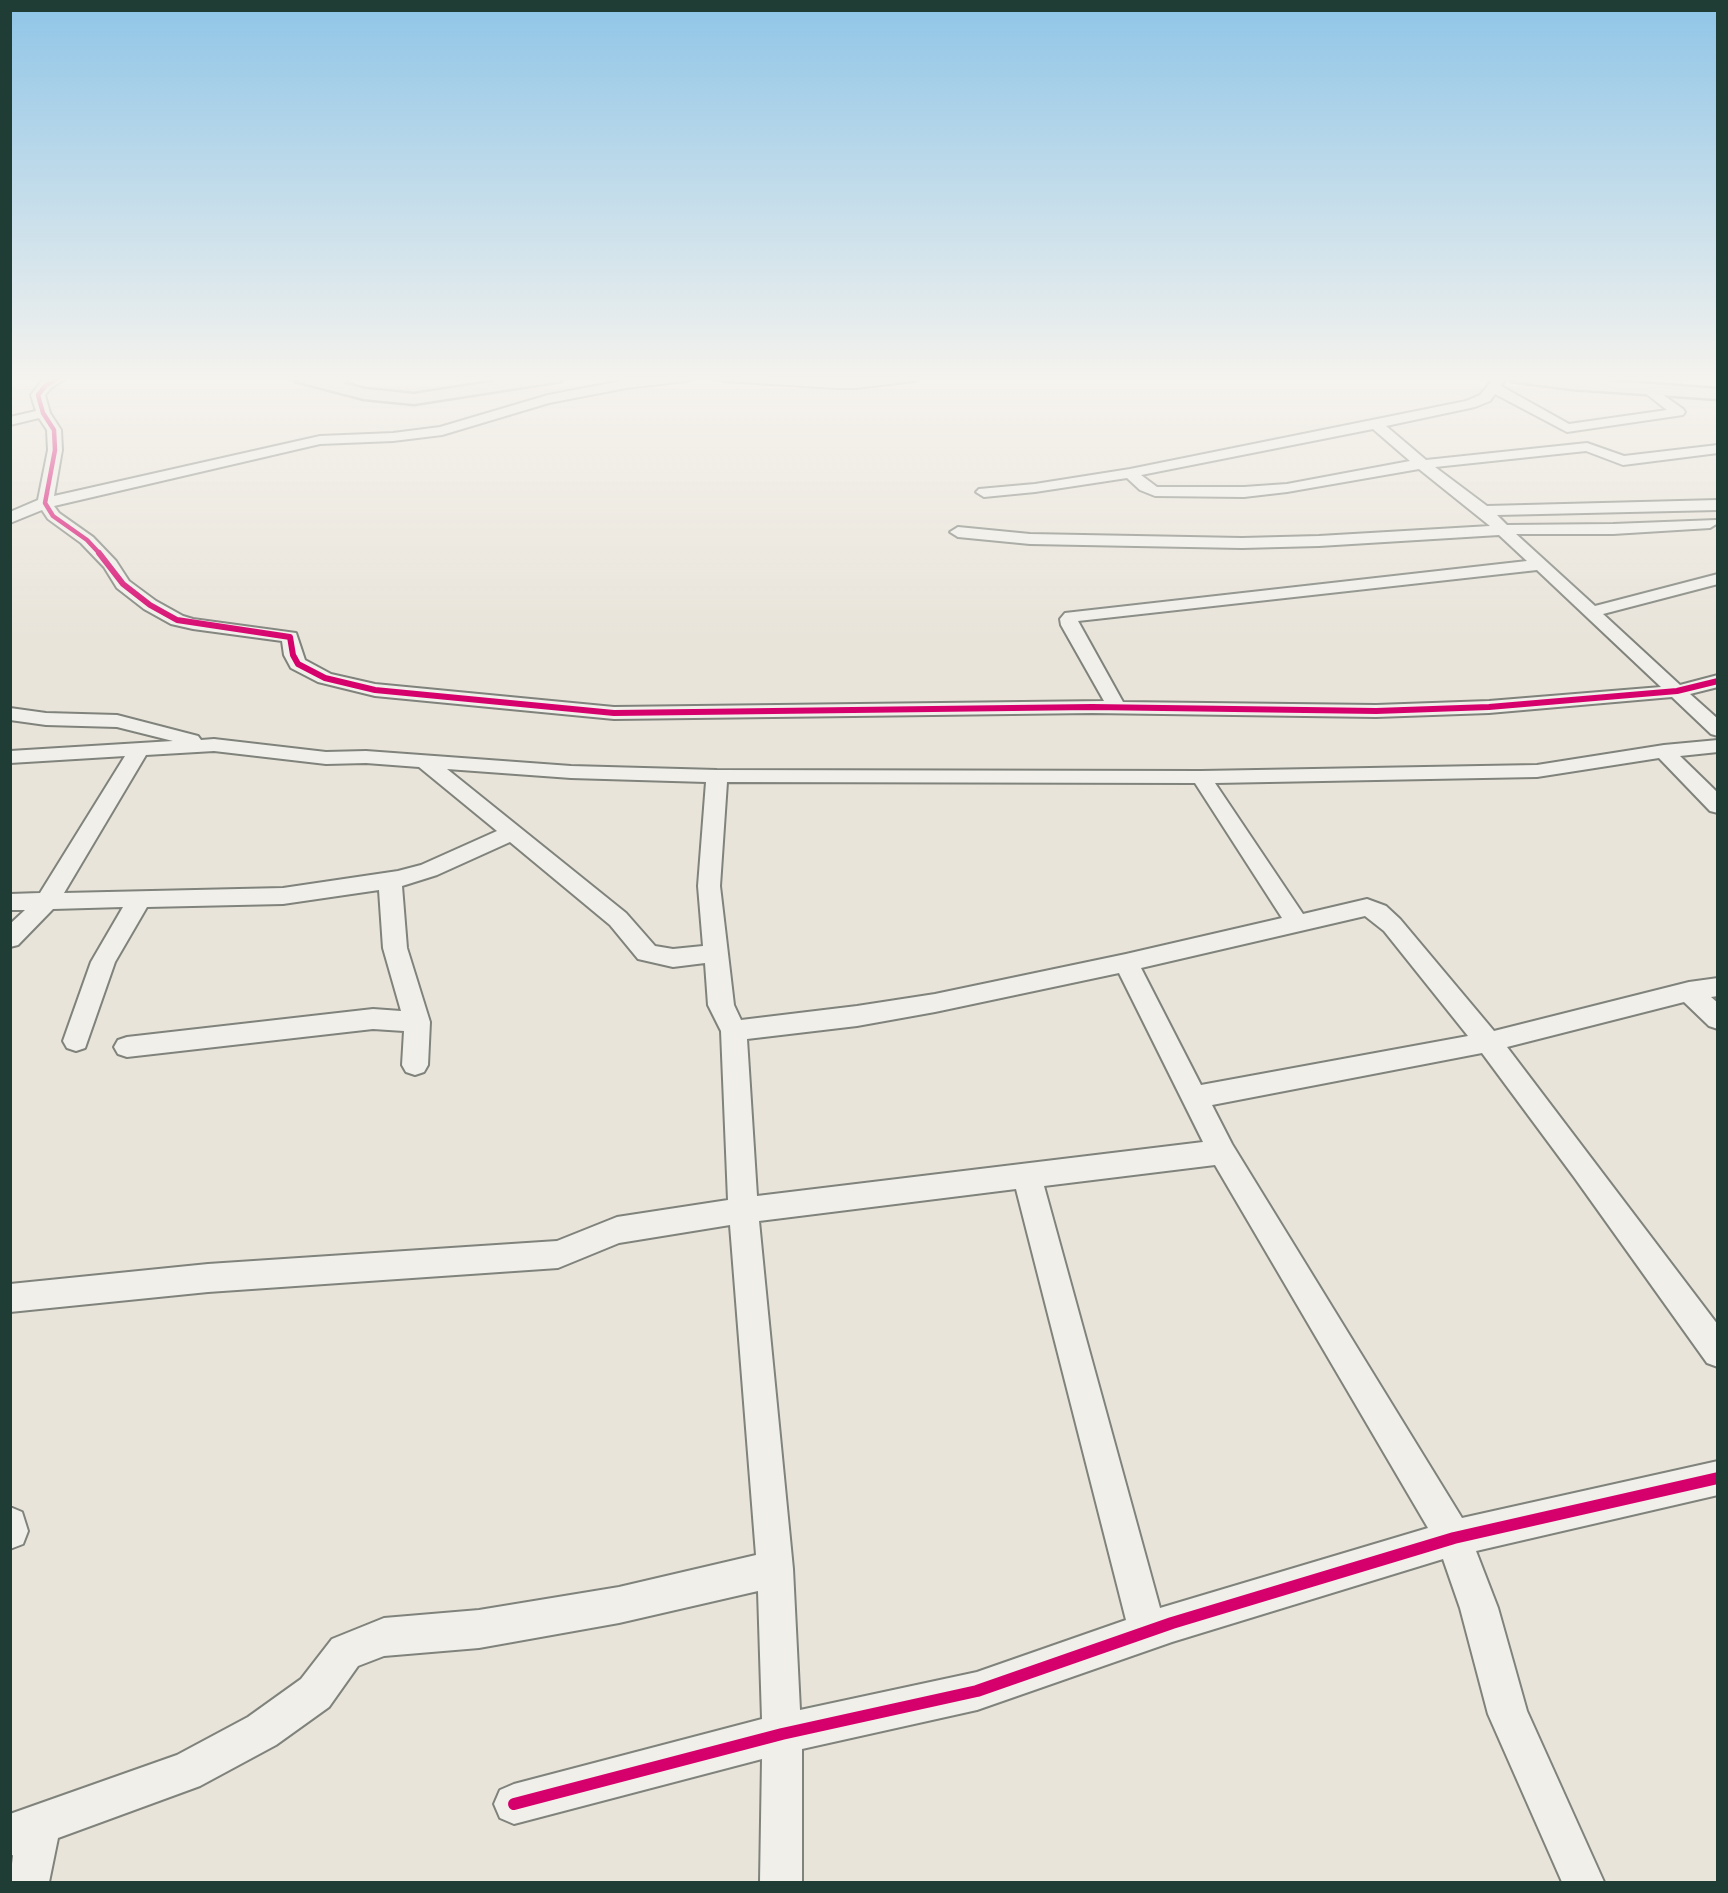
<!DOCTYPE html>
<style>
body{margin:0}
#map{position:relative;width:1728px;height:1893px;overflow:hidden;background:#e9e4da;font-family:"Gochi Hand",sans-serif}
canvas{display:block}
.frame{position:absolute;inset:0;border:12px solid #1f3d34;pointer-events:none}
</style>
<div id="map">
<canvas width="1728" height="1893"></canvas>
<div class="frame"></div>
</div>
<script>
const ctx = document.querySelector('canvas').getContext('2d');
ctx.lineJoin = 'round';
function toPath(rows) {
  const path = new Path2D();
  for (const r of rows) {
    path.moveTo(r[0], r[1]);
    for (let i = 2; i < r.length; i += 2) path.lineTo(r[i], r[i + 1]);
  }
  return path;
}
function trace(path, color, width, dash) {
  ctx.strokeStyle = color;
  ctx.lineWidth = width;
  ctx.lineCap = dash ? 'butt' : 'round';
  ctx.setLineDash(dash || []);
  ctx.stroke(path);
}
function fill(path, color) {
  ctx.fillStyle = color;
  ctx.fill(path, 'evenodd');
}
const minor = toPath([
 [52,377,67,377,51,388,45,395,50,413,61,430,62,450,54,496,320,436,393,433,440,427,548,395,626,380,656,377,693,377,687,381,626,388,549,403,442,435,393,441,320,444,54,506,59,513,93,537,116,561,129,581,156,601,183,616,193,619,296,633,305,660,331,674,375,684,614,707,1104,701,1061,625,1060,619,1065,613,1527,561,1499,535,1319,546,1242,548,1030,544,958,537,950,532,958,527,1030,534,1242,538,1319,536,1490,526,1419,469,1287,492,1244,497,1155,496,1140,490,1127,478,1035,492,984,497,976,492,979,489,1035,484,1130,469,1466,401,1480,395,1495,377,1507,377,1501,386,1569,424,1667,410,1644,392,1642,389,1649,385,1683,409,1685,412,1683,415,1567,432,1495,394,1490,401,1475,407,1386,426,1426,460,1587,443,1624,456,1718,445,1718,453,1623,465,1586,451,1435,467,1487,506,1718,500,1718,510,1497,515,1507,525,1613,524,1716,520,1718,523,1710,528,1613,534,1516,534,1595,606,1718,574,1718,584,1603,614,1680,685,1718,675,1718,687,1690,694,1718,719,1718,736,1711,734,1672,697,1489,713,1376,717,1092,713,614,719,375,696,318,682,291,668,284,655,282,641,193,629,171,624,144,609,117,588,104,567,81,543,48,519,42,510,10,523,10,512,38,500,48,450,47,430,39,418,10,425,10,417,36,411,31,395,41,382,52,377],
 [1373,429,1410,461,1287,484,1244,487,1157,487,1141,475,1373,429],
 [1537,570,1661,687,1489,701,1376,705,1123,702,1078,621,1537,570],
 [337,377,352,377,336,389,326,389,325,386,326,383,337,377],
 [718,377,781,377,835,380,921,377,915,381,856,388,835,388,724,381,718,377],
 [10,708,46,713,117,715,198,736,201,740,214,739,326,752,366,751,571,766,717,770,1201,771,1537,765,1664,745,1718,740,1718,752,1680,756,1718,793,1718,813,1710,811,1659,758,1537,777,1215,783,1303,914,1367,899,1386,906,1400,919,1494,1031,1689,982,1718,978,1718,996,1711,997,1718,1003,1718,1029,1709,1026,1684,1002,1507,1047,1718,1325,1718,1367,1707,1363,1574,1177,1482,1053,1212,1105,1232,1144,1462,1518,1718,1461,1718,1495,1476,1551,1498,1608,1527,1711,1604,1882,1562,1882,1488,1714,1460,1608,1443,1559,1172,1642,977,1710,802,1749,802,1882,760,1882,762,1759,514,1824,500,1818,494,1804,500,1790,514,1784,762,1719,758,1591,619,1623,479,1648,384,1656,358,1666,329,1707,276,1745,200,1786,58,1838,49,1882,10,1882,13,1855,10,1856,10,1814,177,1755,248,1717,301,1679,332,1639,384,1618,479,1610,619,1587,756,1555,730,1225,619,1243,558,1268,208,1292,10,1312,10,1284,208,1264,557,1241,617,1217,728,1200,721,1031,708,1005,705,963,673,967,638,959,610,925,510,842,437,875,402,886,407,948,430,1022,428,1065,424,1072,415,1075,406,1072,402,1065,404,1031,373,1029,127,1057,118,1054,114,1047,118,1040,127,1037,373,1009,401,1011,383,948,379,890,283,904,147,907,115,962,85,1048,76,1051,67,1048,63,1041,91,962,123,907,53,909,18,945,10,947,10,924,25,910,10,910,10,894,40,893,125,756,10,763,10,751,173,741,117,727,46,725,10,720,10,708],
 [214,751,326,764,366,763,419,767,497,831,421,865,398,871,283,888,64,893,146,755,214,751],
 [447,769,571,778,706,782,698,886,703,946,673,949,655,946,626,913,447,769],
 [727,782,1195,783,1282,918,1126,954,935,994,857,1006,741,1020,734,1005,720,886,727,782],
 [1365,916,1384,931,1468,1036,1201,1085,1141,968,1365,916],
 [1119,973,1203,1142,757,1196,747,1039,857,1026,935,1012,1119,973],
 [1215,1165,1428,1528,1160,1608,1044,1186,1215,1165],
 [1016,1189,1126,1620,977,1672,800,1710,793,1569,759,1221,1016,1189],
 [10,1507,22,1512,28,1531,23,1544,10,1549,10,1507]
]);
const highway = toPath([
 [292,377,320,377,365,389,414,394,523,377,564,377,561,381,555,382,414,404,364,399,295,381,292,377],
 [1509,377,1556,377,1718,389,1718,399,1571,389,1518,382,1512,381,1509,377]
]);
const cyclewayFar2 = toPath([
 [61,377,46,385,38,395,43,413,54,430,55,450,45,503,53,516,87,540,101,555]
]);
const cyclewayFar1 = toPath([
 [99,553,123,584,150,605,177,620,290,637,293,655,298,664,325,678,375,690,614,713,1092,707,1376,711,1489,707,1677,691,1718,681]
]);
const cycleway = toPath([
 [514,1804,782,1734,977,1691,1172,1623,1454,1538,1718,1478]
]);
trace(minor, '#7f837c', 4);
trace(highway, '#7f837c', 5);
fill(minor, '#f1efea');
fill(highway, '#ece6dd');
trace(cyclewayFar2, '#d6006c', 4.5);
trace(cyclewayFar1, '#d6006c', 6);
trace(cycleway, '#d6006c', 12);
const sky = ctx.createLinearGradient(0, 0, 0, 642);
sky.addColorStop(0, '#8fc5e7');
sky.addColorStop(0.59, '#f5f3ee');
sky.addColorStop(1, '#f5f3ee00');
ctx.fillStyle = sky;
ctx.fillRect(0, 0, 1728, 642);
</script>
